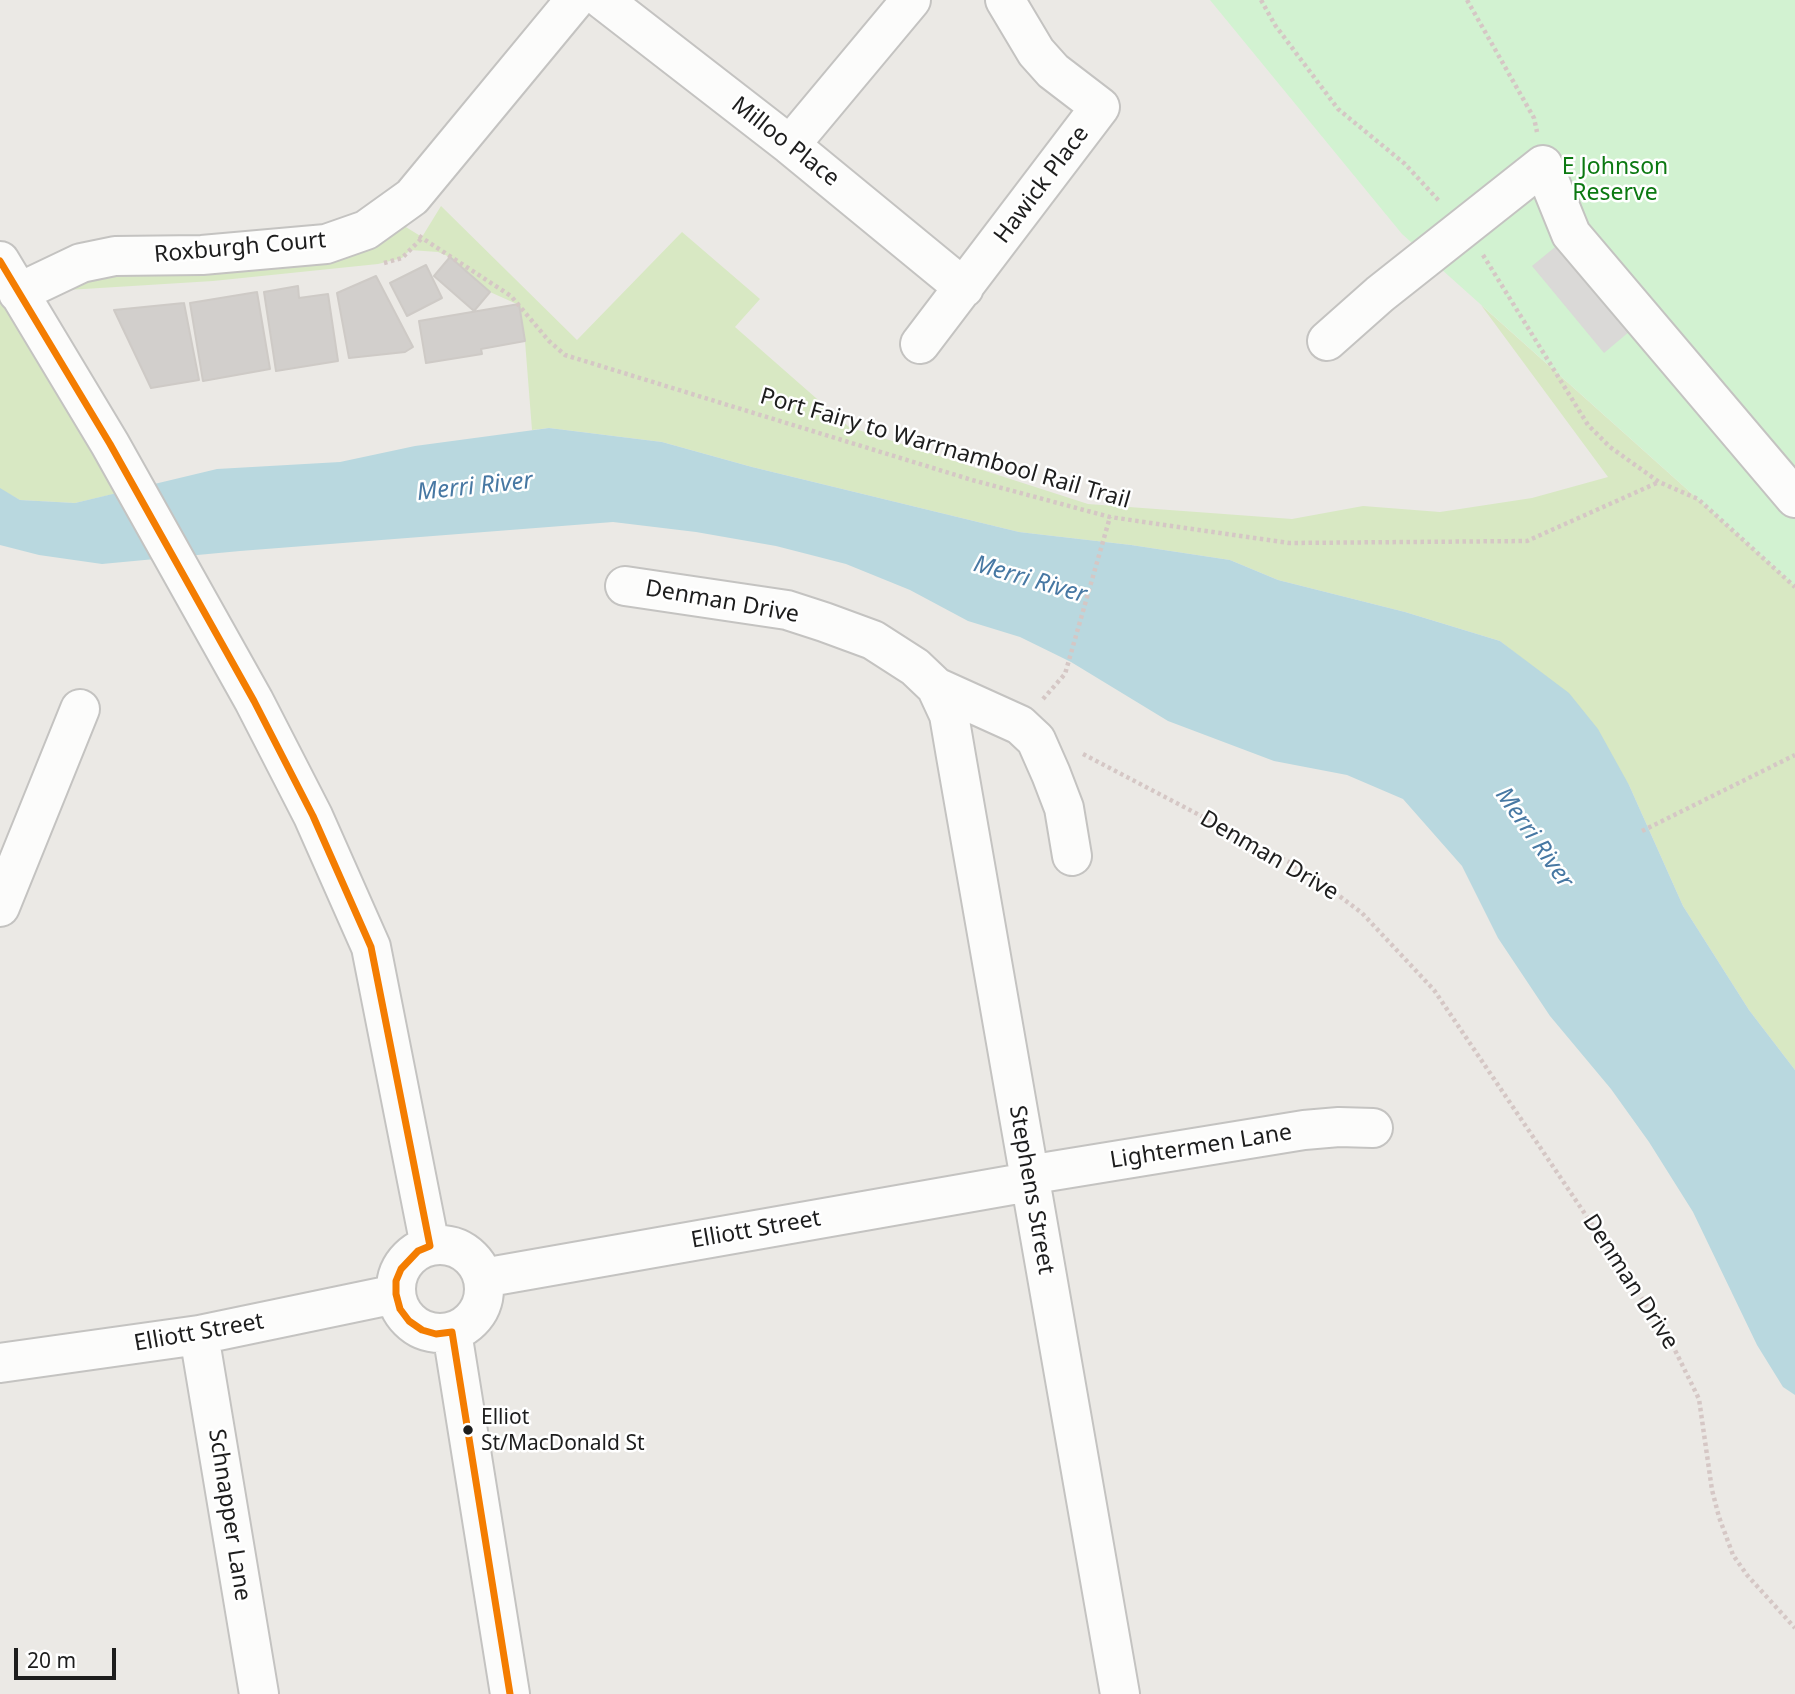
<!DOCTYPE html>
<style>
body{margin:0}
#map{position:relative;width:1795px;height:1694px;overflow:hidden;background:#ebe9e5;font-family:"Noto Sans",sans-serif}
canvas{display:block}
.scale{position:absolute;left:14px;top:1648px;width:102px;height:32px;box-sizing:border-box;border:4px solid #1d1d1d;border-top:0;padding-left:9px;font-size:21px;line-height:24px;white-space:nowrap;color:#1d1d1d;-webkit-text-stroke:5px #fff;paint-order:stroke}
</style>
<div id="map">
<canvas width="1795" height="1694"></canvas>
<div class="scale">20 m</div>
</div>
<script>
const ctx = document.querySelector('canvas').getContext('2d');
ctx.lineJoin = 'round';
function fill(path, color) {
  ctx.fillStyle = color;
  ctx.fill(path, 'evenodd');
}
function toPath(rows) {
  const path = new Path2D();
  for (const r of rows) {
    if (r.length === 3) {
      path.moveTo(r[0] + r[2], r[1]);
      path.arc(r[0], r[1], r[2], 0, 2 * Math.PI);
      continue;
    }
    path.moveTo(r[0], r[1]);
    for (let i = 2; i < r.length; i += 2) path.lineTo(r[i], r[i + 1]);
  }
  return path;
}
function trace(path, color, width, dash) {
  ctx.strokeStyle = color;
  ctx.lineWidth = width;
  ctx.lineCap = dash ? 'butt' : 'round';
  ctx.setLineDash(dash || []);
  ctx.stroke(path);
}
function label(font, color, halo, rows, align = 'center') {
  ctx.font = font + ' "Noto Sans",sans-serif';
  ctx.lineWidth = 5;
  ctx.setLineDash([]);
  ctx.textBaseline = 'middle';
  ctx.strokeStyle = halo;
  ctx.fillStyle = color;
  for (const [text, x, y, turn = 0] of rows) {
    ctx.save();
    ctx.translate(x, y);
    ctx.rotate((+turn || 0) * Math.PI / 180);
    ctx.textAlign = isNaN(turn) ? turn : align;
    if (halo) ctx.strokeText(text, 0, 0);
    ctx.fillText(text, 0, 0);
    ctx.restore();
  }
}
const grass = toPath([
 [441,206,577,340,682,232,760,299,735,327,849,427,1088,504,1292,519,1363,506,1440,512,1532,498,1608,477,1481,305,1795,586,1795,1070,1749,1010,1683,906,1629,785,1534,668,1500,641,1405,612,1278,580,1230,560,1131,545,1019,532,752,467,662,442,549,428,532,430,525,341,519,305,490,292,450,257,438,252,410,250,402,258,378,264,213,281,19,293,135,489,75,503,20,500,0,489,0,297,388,216,422,237]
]);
const park = toPath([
 [1210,0,1795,0,1795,586,1402,234]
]);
const parking = toPath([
 [1571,234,1643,320,1604,353,1532,266]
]);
const water = toPath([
 [549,428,662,442,752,467,1019,532,1131,545,1230,560,1278,580,1405,612,1500,641,1569,693,1598,729,1629,785,1683,906,1749,1010,1795,1070,1795,1395,1783,1387,1757,1345,1693,1212,1649,1142,1611,1089,1550,1016,1498,938,1462,866,1403,799,1347,775,1274,761,1168,721,1071,662,1020,637,968,621,910,590,846,564,776,546,696,532,613,522,240,551,102,564,39,555,0,545,0,488,20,500,75,503,217,469,340,462,415,446]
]);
const building = toPath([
 [450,257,490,292,474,311,434,276,450,257],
 [426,265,442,298,407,316,390,283,426,265],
 [376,276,413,347,405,352,349,358,337,293,376,276],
 [298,286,299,298,328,294,338,361,276,371,264,292,298,286],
 [257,292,270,369,203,381,190,303,257,292],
 [184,303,199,380,151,388,114,310,184,303],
 [519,304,525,341,481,349,482,354,426,363,419,321,519,304]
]);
const path = toPath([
 [1261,0,1275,25,1338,109,1405,164,1440,202],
 [1467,0,1534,118,1537,132],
 [419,236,511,296,549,341,565,355,972,480,1110,517,1289,543,1527,541,1659,482],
 [1483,255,1588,425,1610,447,1659,482,1698,499,1795,587],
 [384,263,402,258,422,238],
 [1043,699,1065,674,1110,517],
 [1083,754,1289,862,1326,886,1362,913,1434,990,1670,1340,1699,1399,1712,1490,1719,1517,1733,1555,1747,1575,1795,1628],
 [1642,831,1795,755]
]);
const minor = toPath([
 [603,0,790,145,964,288],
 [790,145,911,0],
 [0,261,110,444,254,701,313,816,371,947,430,1246],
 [18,293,81,263,115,256,202,255,326,244,366,230,412,197,575,0],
 [1327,341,1380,294,1543,165,1571,234,1795,498],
 [920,344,1100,107,1053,71,1036,52,1005,0],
 [625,586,787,610,824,622,873,640,915,667,936,687,1020,725,1036,740,1051,774,1064,808,1072,856],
 [936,687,949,715,956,756,1120,1694],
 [0,907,80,709],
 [1028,1175,1304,1130,1339,1127,1373,1128],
 [440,1289,44],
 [483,1278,1029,1182],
 [452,1332,510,1694],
 [199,1335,259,1694],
 [0,1363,199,1335,396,1294]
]);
const bus1 = toPath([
 [0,261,110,444,254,701,313,816,371,947,430,1246,418,1251,401,1269,396,1281,396,1294,400,1309,409,1321,422,1330,436,1334,452,1332,510,1694]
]);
const markers = [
 [468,1430,6,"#1d1d1d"]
];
const busNames = [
 ["Elliot",481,1418],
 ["St/MacDonald St",481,1444]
];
const streetNames = [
 ["Milloo Place",785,142,38],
 ["Hawick Place",1042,185,-53],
 ["Roxburgh Court",240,248,-5],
 ["Port Fairy to Warrnambool Rail Trail",945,449,16],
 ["Denman Drive",722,602,10],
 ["Denman Drive",1269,856,30],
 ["Lightermen Lane",1201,1147,-9],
 ["Stephens Street",1031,1190,80],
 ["Elliott Street",756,1230,-10],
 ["Denman Drive",1630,1282,57],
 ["Elliott Street",199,1333,-10],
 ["Schnapper Lane",229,1515,81]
];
const parkNames = [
 ["E Johnson",1615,167],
 ["Reserve",1615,193]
];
const waterNames = [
 ["Merri River",475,487,-6],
 ["Merri River",1030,580,16],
 ["Merri River",1534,838,55]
];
fill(grass, '#d8e8c3');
fill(park, '#d2f2d1');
fill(parking, '#dad9d7');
fill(water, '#b9d8df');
fill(building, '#d2cfcc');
trace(building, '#cecac6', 2);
trace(minor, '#c4c3c1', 42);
trace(path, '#d5c7c5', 4.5, [3.5, 3.5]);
trace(minor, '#fcfcfb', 38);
trace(bus1, '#f47d01', 7);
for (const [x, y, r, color] of markers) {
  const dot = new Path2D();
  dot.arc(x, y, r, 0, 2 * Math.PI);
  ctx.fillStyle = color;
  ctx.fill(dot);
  trace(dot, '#fff', 2.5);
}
label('21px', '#1d1d1d', '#fff', busNames, 'left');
label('23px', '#1d1d1d', '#fff', streetNames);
label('23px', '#0c7912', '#fff', parkNames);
label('italic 24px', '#4778a3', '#fff', waterNames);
</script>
